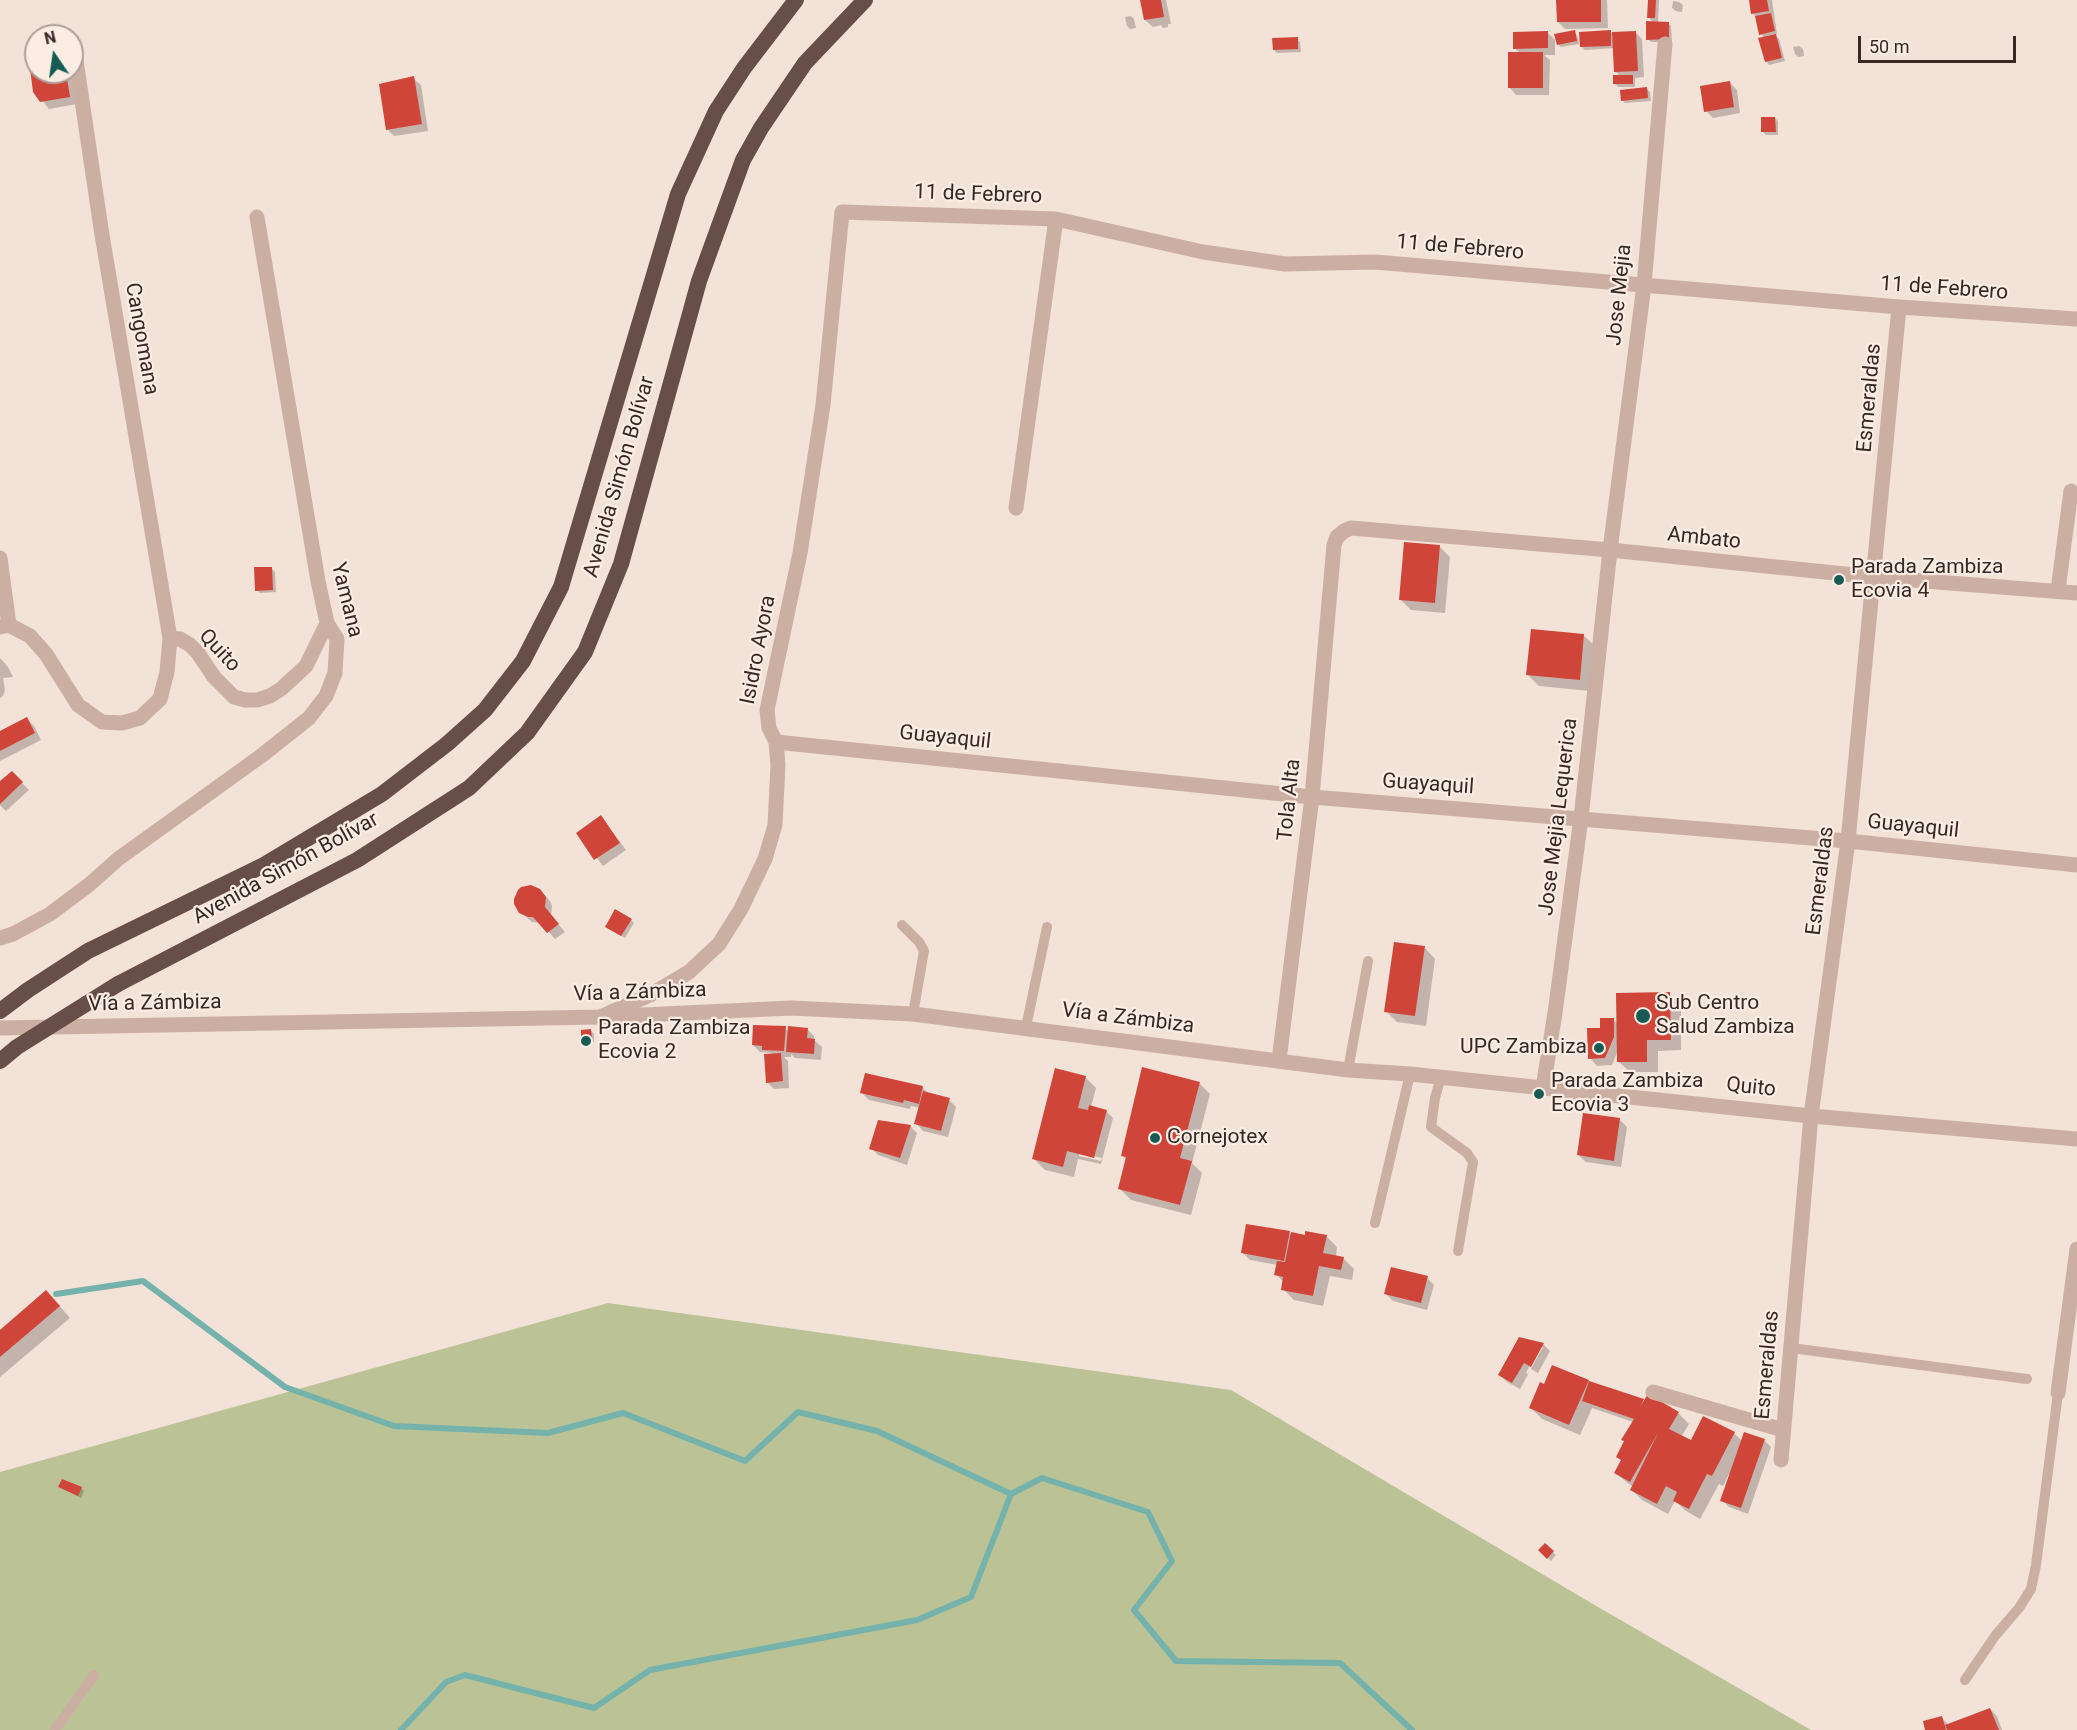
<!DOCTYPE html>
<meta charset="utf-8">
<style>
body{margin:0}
#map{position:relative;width:2077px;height:1730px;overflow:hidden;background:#f3e2d7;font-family:Roboto,sans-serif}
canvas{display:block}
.north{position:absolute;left:24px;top:24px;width:60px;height:60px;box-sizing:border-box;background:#fbede4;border:2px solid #ac9e98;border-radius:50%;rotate:347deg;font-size:16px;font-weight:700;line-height:24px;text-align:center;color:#362825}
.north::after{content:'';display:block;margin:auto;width:21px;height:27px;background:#185b55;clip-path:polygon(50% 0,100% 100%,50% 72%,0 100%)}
.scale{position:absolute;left:1858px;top:36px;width:158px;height:27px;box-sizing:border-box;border:3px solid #362825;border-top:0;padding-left:8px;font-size:18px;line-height:21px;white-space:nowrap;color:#362825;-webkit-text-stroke:4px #fbede4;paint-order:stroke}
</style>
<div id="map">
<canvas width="2077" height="1730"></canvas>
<div class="north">N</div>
<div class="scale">50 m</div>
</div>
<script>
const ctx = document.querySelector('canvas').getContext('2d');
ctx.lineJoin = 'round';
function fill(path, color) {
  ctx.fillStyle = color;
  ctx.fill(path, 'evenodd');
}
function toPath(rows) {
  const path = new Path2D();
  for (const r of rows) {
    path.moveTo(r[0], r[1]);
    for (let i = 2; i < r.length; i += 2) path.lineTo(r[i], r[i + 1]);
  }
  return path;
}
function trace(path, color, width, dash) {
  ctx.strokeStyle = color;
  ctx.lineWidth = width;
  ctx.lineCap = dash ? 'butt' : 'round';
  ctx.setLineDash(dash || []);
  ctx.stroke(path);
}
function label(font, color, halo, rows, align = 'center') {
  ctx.font = font + ' Roboto,sans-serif';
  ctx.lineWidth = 4.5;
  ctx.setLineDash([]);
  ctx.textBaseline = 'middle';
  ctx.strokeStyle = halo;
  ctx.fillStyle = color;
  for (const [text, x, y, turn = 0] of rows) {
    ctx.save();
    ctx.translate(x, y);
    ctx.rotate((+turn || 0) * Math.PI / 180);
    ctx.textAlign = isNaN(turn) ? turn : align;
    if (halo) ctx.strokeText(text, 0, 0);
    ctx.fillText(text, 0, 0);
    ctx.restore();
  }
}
const green = toPath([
 [608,1303,1231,1390,1598,1607,1811,1730,0,1730,0,1472]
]);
const shadow = toPath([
 [1142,0,1166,0,1171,24,1168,24,1168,27,1163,28,1161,25,1153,27,1145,20],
 [1558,0,1607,0,1608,28,1565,29,1558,22],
 [1649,0,1659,0,1658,23,1668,23,1671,26,1672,42,1651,42,1648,39,1654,23,1648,17],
 [1750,0,1772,0,1777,34,1775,35,1779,39,1785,61,1769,65,1766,61,1765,38,1761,34,1757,17,1753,14],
 [1673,1,1679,2,1683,5,1682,12,1676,11,1672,8],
 [1131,16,1134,19,1136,28,1130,29,1127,26,1125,17],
 [1574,32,1577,35,1579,44,1561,47,1558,44],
 [1610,32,1614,35,1635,32,1642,39,1644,77,1635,78,1635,87,1618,87,1615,84,1621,77,1615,71,1615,48,1585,50,1582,47],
 [1548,33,1555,40,1555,55,1544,55,1550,60,1549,95,1516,95,1509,87,1520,53,1514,48],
 [1297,39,1300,42,1301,52,1277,53,1274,50],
 [1799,46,1803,49,1804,56,1798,57,1795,54,1793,47],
 [36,69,36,72,69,72,72,75,77,104,49,109,35,91],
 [413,78,421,85,428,131,394,136,387,129],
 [1729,82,1737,90,1740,113,1713,118,1706,111],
 [1647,89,1650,92,1651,101,1625,103,1622,100],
 [1775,118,1778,121,1778,135,1766,135,1763,132],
 [1439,546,1450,557,1445,613,1411,610,1400,599],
 [272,569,275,572,276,592,260,593,257,590],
 [1583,635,1595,646,1590,691,1539,686,1528,675],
 [0,658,8,667,13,677,3,678,5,690,3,696,0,698],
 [27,719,34,726,41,740,0,761,0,732],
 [12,773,29,790,6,811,0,805,0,784],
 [601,817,626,850,603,866,578,833],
 [540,890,550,901,552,906,551,916,565,932,555,939,541,923,532,922,517,909],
 [631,920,634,923,625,938,610,929],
 [1424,947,1435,959,1426,1026,1397,1022,1386,1011],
 [1669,994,1681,1005,1681,1050,1658,1051,1658,1072,1630,1072,1618,1061,1618,1050,1612,1065,1597,1066,1590,1058,1613,1019,1618,1024],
 [785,1028,789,1032,807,1029,814,1036,814,1040,822,1047,821,1060,795,1058,791,1054,791,1057,784,1057,788,1061,789,1088,774,1089,767,1082,772,1053,760,1052,753,1045],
 [591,1031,594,1034,594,1042,586,1042,583,1039],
 [1085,1077,1096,1088,1091,1107,1106,1111,1113,1118,1101,1164,1078,1159,1074,1177,1045,1170,1034,1159],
 [1079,1153,1102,1158,1101,1161,1079,1156],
 [1199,1083,1210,1094,1192,1163,1202,1173,1191,1215,1131,1200,1120,1189,1127,1160,1122,1155],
 [922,1087,930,1095,949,1100,956,1107,948,1137,923,1131,916,1123,920,1108,911,1106,910,1109,869,1100,862,1093],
 [1620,1120,1627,1127,1621,1167,1586,1162,1578,1155],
 [910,1126,917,1133,907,1165,878,1155,871,1148],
 [1289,1233,1292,1236,1326,1236,1337,1247,1336,1257,1343,1258,1354,1269,1352,1280,1330,1276,1323,1306,1294,1300,1283,1289,1284,1283,1276,1274,1278,1265,1250,1260,1243,1253],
 [1427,1278,1434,1285,1427,1310,1393,1301,1386,1294],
 [57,1303,70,1318,0,1377,0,1332],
 [1543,1344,1550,1351,1538,1373,1531,1369,1520,1389,1507,1382,1500,1375],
 [1540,1347,1543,1347,1528,1374,1526,1373],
 [1588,1381,1678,1413,1689,1424,1681,1437,1691,1442,1734,1433,1742,1441,1764,1440,1771,1447,1748,1514,1729,1507,1722,1500,1731,1474,1729,1474,1723,1486,1719,1484,1700,1519,1686,1511,1675,1501,1668,1514,1642,1500,1631,1489,1633,1487,1615,1473,1622,1461,1633,1422,1592,1408,1580,1435,1542,1419,1531,1408,1545,1386],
 [60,1487,81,1488,84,1491,81,1498],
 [1545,1545,1556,1555,1551,1561,1540,1550],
 [1990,1709,1997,1716,2002,1730,1926,1730,1942,1718,1949,1725]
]);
const stream = toPath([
 [56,1294,143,1281,285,1387,394,1426,548,1433,623,1413,745,1461,798,1412,877,1431,1011,1494,1042,1478,1148,1512,1172,1561,1134,1610,1176,1661,1340,1663,1412,1730],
 [401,1730,446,1682,465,1675,594,1708,650,1670,917,1620,971,1597,1011,1494]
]);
const building = toPath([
 [1140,0,1161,0,1164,17,1144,20],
 [1556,0,1601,0,1601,22,1557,22],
 [1648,0,1656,0,1655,18,1647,18],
 [1749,0,1767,0,1769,11,1751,14],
 [1771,13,1775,31,1759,35,1755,16],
 [1646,21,1669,22,1669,39,1646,40],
 [1575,30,1577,41,1557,45,1554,34],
 [1611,30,1611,46,1580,47,1579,32],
 [1548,31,1548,48,1513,49,1513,32],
 [1636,31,1638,71,1614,72,1612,32],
 [1776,34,1782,58,1765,62,1758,38],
 [1298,37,1298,49,1273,50,1272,38],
 [1508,52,1543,52,1543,88,1508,88],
 [30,68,36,68,36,72,66,72,70,97,40,102,33,92],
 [1613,75,1633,75,1633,84,1613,84],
 [414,76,422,124,386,130,379,84],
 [1730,81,1734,107,1704,112,1700,86],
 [1647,87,1648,98,1621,101,1620,90],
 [1761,117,1775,117,1776,132,1761,132],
 [1404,542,1440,545,1435,603,1399,600],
 [254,567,272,567,273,590,255,591],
 [1531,629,1584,634,1580,680,1526,675],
 [27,717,35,733,0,751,0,731],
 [12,771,23,782,0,804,0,781],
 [601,815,620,843,594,860,576,833],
 [531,885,540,889,546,897,545,907,559,924,547,933,533,917,528,917,519,913,514,904,514,899,518,890,521,887],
 [615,909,632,919,621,936,605,927],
 [1394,942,1425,946,1415,1016,1384,1012],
 [1670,992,1671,1040,1647,1040,1647,1062,1617,1062,1616,993],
 [1600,1018,1614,1018,1614,1037,1605,1058,1588,1059,1587,1028,1600,1028],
 [753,1025,786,1026,784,1051,762,1050,762,1046,752,1045],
 [788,1026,808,1028,807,1038,815,1039,814,1054,786,1052],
 [591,1029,592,1039,581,1040,581,1030],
 [781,1053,783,1081,766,1083,764,1054],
 [1142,1067,1200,1082,1180,1158,1192,1161,1180,1205,1118,1189,1126,1157,1121,1156],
 [1055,1068,1086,1076,1078,1108,1088,1110,1089,1105,1107,1110,1094,1158,1067,1151,1063,1167,1032,1159],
 [865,1073,923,1086,919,1104,904,1100,903,1103,860,1093],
 [923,1091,950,1098,941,1131,914,1124],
 [1583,1113,1620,1118,1614,1161,1577,1155],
 [878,1120,911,1125,900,1158,869,1149],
 [1246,1224,1290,1231,1284,1261,1241,1253],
 [1305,1231,1327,1235,1323,1253,1344,1257,1341,1270,1319,1266,1313,1296,1281,1290,1283,1277,1274,1275,1277,1261,1285,1262,1291,1232,1305,1235],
 [1391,1267,1428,1276,1421,1303,1384,1294],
 [46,1290,60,1306,0,1357,0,1330],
 [1519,1337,1544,1343,1531,1367,1524,1363,1512,1383,1498,1375],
 [1552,1365,1589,1380,1569,1425,1529,1408,1540,1382,1544,1384],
 [1589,1381,1644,1399,1640,1407,1648,1394,1679,1412,1669,1429,1691,1440,1703,1416,1735,1432,1712,1476,1707,1474,1689,1509,1673,1501,1677,1492,1666,1486,1657,1504,1630,1490,1658,1433,1630,1482,1614,1473,1621,1460,1616,1457,1624,1441,1621,1440,1634,1419,1582,1401],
 [1744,1432,1765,1439,1741,1508,1720,1501],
 [62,1479,82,1487,78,1496,58,1487],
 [1545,1543,1554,1551,1547,1559,1538,1550],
 [1990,1708,1999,1730,1947,1730,1945,1725],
 [1942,1716,1946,1730,1925,1730,1923,1721]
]);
const service = toPath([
 [902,925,919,942,924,951,913,1014],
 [1026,1027,1047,927],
 [1348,1070,1368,961],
 [1441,1077,1435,1098,1431,1127,1467,1153,1473,1162,1458,1251],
 [1375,1223,1410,1074],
 [1791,1348,2027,1379],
 [1965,1680,1995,1636,2019,1608,2031,1589,2036,1565,2058,1393],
 [55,1730,94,1675]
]);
const minor = toPath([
 [74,47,102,235,170,638],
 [1016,508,1056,219],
 [0,558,9,625],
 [2058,590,2071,491],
 [0,627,9,625,30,636,46,654,78,705,102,722,122,723,140,718,160,699,167,672,170,638,180,639,190,645,198,653,214,677,234,697,245,700,257,700,270,696,281,689,306,666,327,623],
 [776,742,1312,797,1848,841,2077,865],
 [0,938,13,934,50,914,90,884,118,859,261,756,309,718,326,696,335,673,337,639,327,623,318,581,257,217],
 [600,1017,650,995,689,972,719,944,741,909,765,859,775,825,778,765,776,742,769,728,767,710,800,553,823,405,842,212,1056,219,1203,252,1285,264,1375,262,1899,307,2077,319],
 [1279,1060,1312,797,1334,545,1337,537,1344,531,1351,528,1610,550,1644,285,1665,44],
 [1653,1392,1783,1430],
 [2058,1393,2077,1249],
 [1781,1460,1811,1116,1848,841,1899,307]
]);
const tertiary = toPath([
 [0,1028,600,1017,791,1008,913,1014,1348,1070,1410,1074,1811,1116,2077,1139],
 [1543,1088,1555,1013,1581,818,1610,550,1874,577,2077,593]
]);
const trunk = toPath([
 [118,984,357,860,469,788,527,733,585,652,621,564,699,281,743,160,761,128,805,63,865,0],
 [0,1011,28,990,88,951,262,866,382,794,447,744,485,710,523,661,561,587,678,194,716,111,744,68,796,0]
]);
const trunkBridge = toPath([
 [0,1061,17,1047,118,984]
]);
const markers = [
 [1839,580,6,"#185b55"],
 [1643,1016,8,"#185b55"],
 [586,1041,6,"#185b55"],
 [1599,1048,6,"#185b55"],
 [1539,1094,6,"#185b55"],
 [1155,1138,6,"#185b55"]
];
const streetNames = [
 ["11 de Febrero",978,195,2],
 ["11 de Febrero",1460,248,5],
 ["11 de Febrero",1944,289,4],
 ["Jose Mejia",1620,295,-84],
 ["Cangomana",141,339,80],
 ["Esmeraldas",1870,398,-85],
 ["Avenida Simón Bolívar",620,477,-74],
 ["Ambato",1704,539,6],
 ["Yamana",346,600,76],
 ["Isidro Ayora",759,650,-79],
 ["Quito",219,651,47],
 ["Guayaquil",945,738,6],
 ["Guayaquil",1428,785,4],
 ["Tola Alta",1290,800,-84],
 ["Jose Mejia Lequerica",1559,817,-83],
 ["Guayaquil",1913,827,6],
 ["Avenida Simón Bolívar",286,869,-29],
 ["Esmeraldas",1821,881,-83],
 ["Vía a Zámbiza",640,993,-2],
 ["Vía a Zámbiza",155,1004,-1],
 ["Vía a Zámbiza",1128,1019,7],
 ["Quito",1751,1088,6],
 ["Esmeraldas",1768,1365,-85]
];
const poiNames = [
 ["Parada Zambiza",1851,568],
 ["Ecovia 4",1851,592],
 ["Sub Centro",1656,1004],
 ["Salud Zambiza",1656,1028],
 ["Parada Zambiza",598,1029],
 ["Ecovia 2",598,1053],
 ["UPC Zambiza",1587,1048,"right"],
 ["Parada Zambiza",1551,1082],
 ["Ecovia 3",1551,1106],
 ["Cornejotex",1167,1138]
];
fill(green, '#bbc396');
fill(shadow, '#0003');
trace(stream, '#74b2ab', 6);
fill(building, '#d04539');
trace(service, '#ccafa3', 10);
trace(minor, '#ccafa3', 15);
trace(tertiary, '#ccafa3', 15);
trace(trunk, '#684e48', 16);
trace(trunkBridge, '#684e48', 16);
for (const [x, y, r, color] of markers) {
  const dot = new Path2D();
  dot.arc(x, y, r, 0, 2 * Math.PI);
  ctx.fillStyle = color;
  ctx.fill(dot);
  trace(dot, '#fbede4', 2);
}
label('21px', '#362825', '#fbede4', streetNames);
label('21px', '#362825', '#fbede4', poiNames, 'left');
</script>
